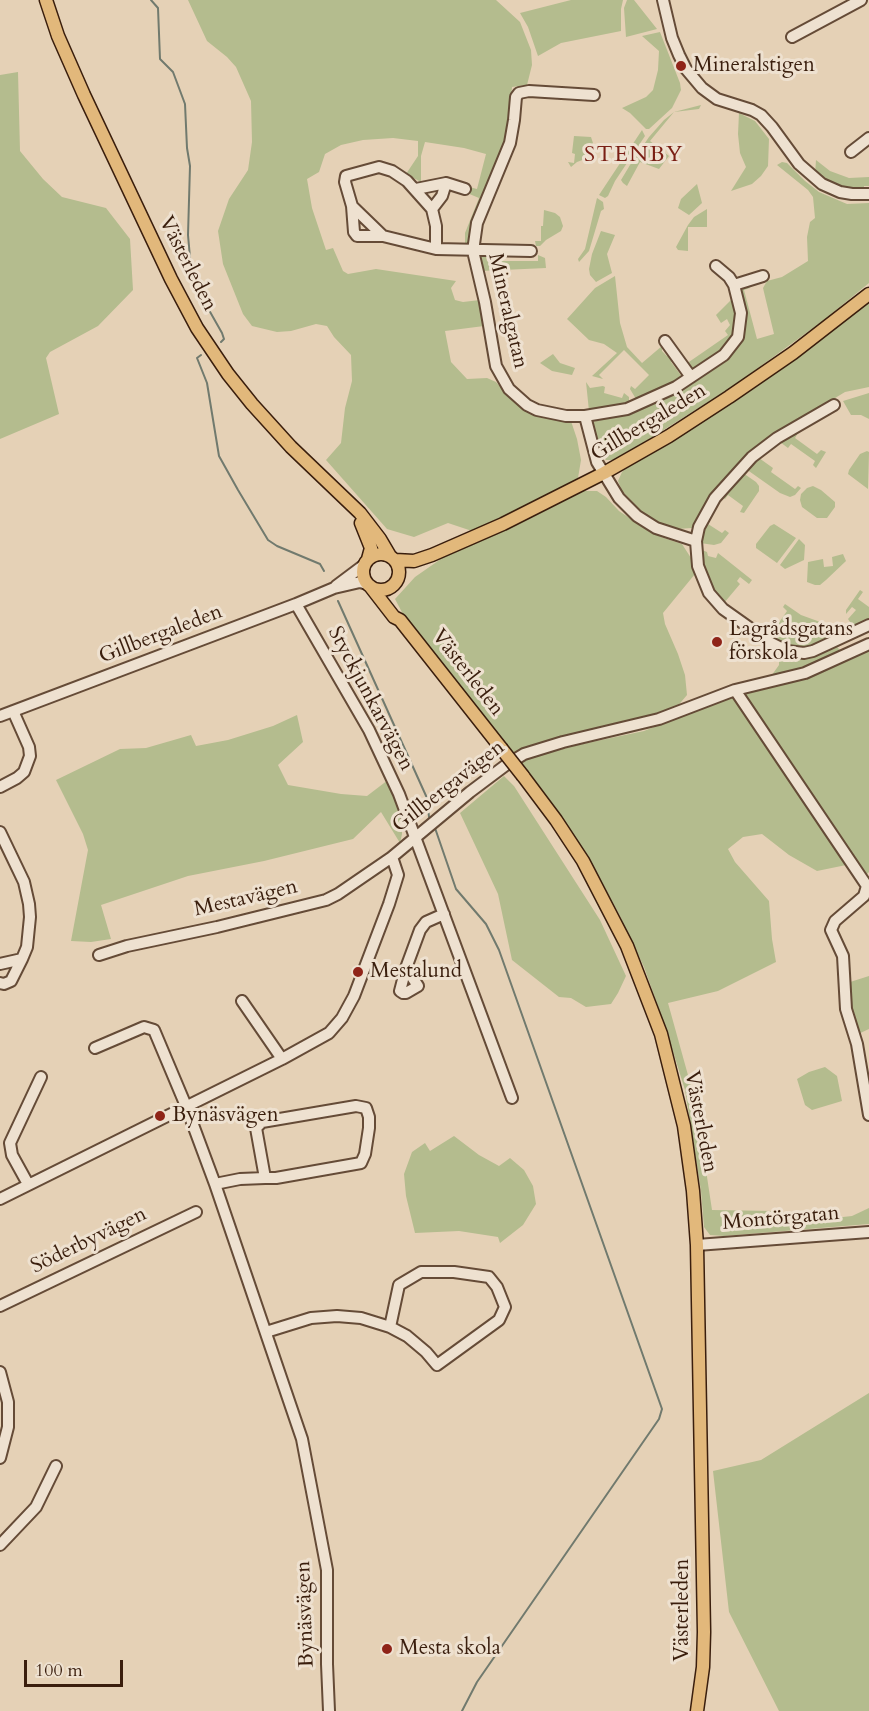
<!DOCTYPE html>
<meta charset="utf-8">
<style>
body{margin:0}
#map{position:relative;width:869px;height:1711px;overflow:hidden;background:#e5d1b6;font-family:Cardo,serif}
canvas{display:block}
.scale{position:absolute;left:24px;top:1660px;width:99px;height:27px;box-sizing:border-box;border:3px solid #3a1e0d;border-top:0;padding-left:8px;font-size:18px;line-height:21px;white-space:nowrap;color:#3a1e0d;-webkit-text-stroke:4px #eee1d0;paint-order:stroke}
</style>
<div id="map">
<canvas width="869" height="1711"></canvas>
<div class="scale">100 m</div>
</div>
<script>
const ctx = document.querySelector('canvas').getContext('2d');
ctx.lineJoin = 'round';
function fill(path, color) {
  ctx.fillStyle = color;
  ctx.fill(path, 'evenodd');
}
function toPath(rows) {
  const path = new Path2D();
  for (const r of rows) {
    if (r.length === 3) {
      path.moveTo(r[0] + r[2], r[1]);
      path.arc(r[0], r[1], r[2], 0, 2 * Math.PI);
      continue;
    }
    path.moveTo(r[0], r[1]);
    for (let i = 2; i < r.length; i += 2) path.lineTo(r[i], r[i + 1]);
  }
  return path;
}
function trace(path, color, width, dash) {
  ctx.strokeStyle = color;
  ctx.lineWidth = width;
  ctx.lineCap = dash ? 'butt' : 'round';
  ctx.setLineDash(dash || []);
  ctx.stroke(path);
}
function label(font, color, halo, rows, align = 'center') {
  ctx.font = font + ' Cardo,serif';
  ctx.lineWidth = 6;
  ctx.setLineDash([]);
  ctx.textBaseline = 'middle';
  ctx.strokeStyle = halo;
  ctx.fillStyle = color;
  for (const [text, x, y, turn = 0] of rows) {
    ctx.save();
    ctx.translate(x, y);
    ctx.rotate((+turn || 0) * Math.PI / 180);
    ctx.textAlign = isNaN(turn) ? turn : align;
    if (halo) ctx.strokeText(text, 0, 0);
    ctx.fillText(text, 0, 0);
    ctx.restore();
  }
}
const green = toPath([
 [188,0,496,0,520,22,531,50,532,65,527,85,512,87,509,122,498,164,473,222,467,245,465,246,465,233,479,198,467,193,469,187,477,189,486,154,464,148,425,142,421,156,421,182,406,174,418,156,418,141,393,138,363,140,341,145,325,154,319,172,307,179,312,208,326,250,333,248,343,271,348,274,376,269,456,281,451,288,455,300,463,302,480,300,484,326,445,331,451,362,467,379,487,378,496,382,504,391,534,413,552,419,571,421,577,439,581,460,578,478,548,495,472,531,448,523,414,537,387,529,326,460,341,443,345,408,352,381,351,355,334,337,327,326,316,324,291,331,277,332,252,326,243,314,223,264,218,231,229,199,248,170,252,142,251,101,236,67,227,57,207,41],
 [571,0,623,0,621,9,621,31,561,43,538,56,528,27,520,13],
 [627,0,634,0,657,29,626,37,624,8],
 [660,32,680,83,681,90,672,108,649,129,646,129,630,113,622,108,646,97,653,90,658,70,659,51,642,36],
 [18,72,20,151,43,179,62,197,106,208,130,239,133,290,98,326,50,352,46,358,59,414,0,439,0,75],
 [701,105,699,109,674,112,650,141,669,156,659,169,640,162,627,186,623,183,621,180,630,165,649,137,664,120,674,112],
 [739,113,755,121,769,139,768,166,761,176,752,184,731,191,746,167,740,153,738,134],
 [642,130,645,136,615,181,608,196,605,198,599,195],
 [574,136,591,137,594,146,593,156,577,162,571,167,568,162,574,163,575,154,572,153],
 [816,160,830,171,849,178,869,177,869,186,864,186,864,188,848,189,829,183,815,174],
 [782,162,787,163,805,181,819,192,847,204,869,203,869,283,824,320,732,387,638,446,613,460,606,460,598,452,592,428,593,422,641,409,668,397,735,350,739,288,748,285,750,288,744,290,757,339,774,334,763,288,767,281,782,277,808,261,807,237,810,222,815,218,813,197,808,190,777,165],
 [697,184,702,203,689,215,678,208,681,199],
 [597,198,603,202,604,209,601,211,589,251,579,262,578,259,585,249],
 [707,209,707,227,688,227,688,251,678,250,676,247,688,225,694,217],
 [544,210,555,213,560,217,563,226,561,231,546,240,540,246,536,246,535,241,541,241,541,226,543,226],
 [601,231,615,235,607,254,612,273,596,282,590,275,589,269,592,254],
 [538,255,545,258,546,268,481,271,478,257,486,256,487,261,538,261],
 [615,276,620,323,627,347,642,363,662,346,662,351,667,356,671,355,675,359,671,362,683,378,636,399,630,389,631,386,635,389,649,375,624,350,599,375,603,379,592,376,617,353,604,344,589,340,567,319,595,288],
 [732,299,736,316,734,336,723,351,692,371,686,364,728,335,725,331,730,325,727,319,721,323,716,315],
 [869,302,869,387,845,392,797,421,755,449,718,487,692,528,677,529,660,523,644,514,622,491,618,481,622,472,627,467,747,393],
 [553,354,560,363,575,368,572,375,552,371,540,363],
 [586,382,590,388,603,386,605,387,604,393,622,398,624,393,629,397,629,401,627,404,589,411],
 [869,393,869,419,861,415,851,415,843,401],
 [795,431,798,433,795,438,817,454,821,450,826,452,816,468,813,465,815,461,791,444,788,448,780,442],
 [867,451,869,452,868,489,848,474,849,470,860,454],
 [759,458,773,468,771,472,795,489,798,486,801,488,795,495,790,497,780,493,746,469],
 [743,473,756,482,759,486,759,491,744,513,740,512,743,506,728,495,725,499,722,497],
 [813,486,821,490,835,502,835,507,827,518,817,518,802,507,800,500,801,494,807,488],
 [583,491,597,491,606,497,619,511,640,525,661,537,682,544,691,558,695,574,663,613,665,624,678,654,685,675,687,695,676,708,514,755,405,618,395,599,415,577,448,554,528,519],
 [708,517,710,519,708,524,722,533,725,530,729,533,721,543,714,545,700,543,703,528],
 [774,524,796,538,777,563,756,548,756,544,770,526],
 [799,539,805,545,804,560,785,569,780,565],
 [702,550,707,552,708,556,716,558,718,553,752,580,749,584,740,577,737,581,740,584,724,603,714,591,703,570],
 [843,554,846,561,826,580,820,585,815,585,807,582,808,562,823,559,824,567,833,566,832,557],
 [860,590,863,592,858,599,869,607,869,621,854,628,848,619,856,610,852,607,846,614,846,610],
 [785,604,801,615,823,623,834,636,812,647,800,649,790,647,769,637,787,611,783,607],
 [836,646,840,650,839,653,799,671,769,679,779,665,779,652],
 [869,648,869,872,866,875,742,696,744,693],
 [727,697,736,697,851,864,817,871,789,855,762,834,743,837,728,849,735,862,769,901,772,939,776,962,718,991,668,1003,696,1104,712,1210,774,1211,834,1218,852,1216,869,1208,869,1224,724,1236,710,1235,704,1227,701,1191,685,1090,666,1029,644,967,619,914,589,858,547,797,519,761,573,746,644,731],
 [297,715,303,742,278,765,288,785,341,794,367,796,388,780,402,823,402,834,400,843,381,812,353,839,264,861,188,876,101,905,111,939,91,942,71,941,88,850,83,834,56,780,120,749,146,748,191,735,196,746,228,740,273,726],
 [504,776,514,786,600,920,626,976,618,993,611,1004,586,1007,571,998,559,997,512,960,498,894,460,813],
 [869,976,869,1029,856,1035,851,1020,847,983],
 [825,1067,837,1076,842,1101,812,1110,805,1105,797,1079,809,1072],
 [454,1136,479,1155,499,1166,510,1158,524,1170,533,1186,536,1204,523,1225,500,1243,498,1237,459,1231,415,1233,406,1196,404,1174,412,1152,425,1143,430,1151],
 [869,1393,869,1711,779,1711,729,1612,713,1471,761,1460]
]);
const stream = toPath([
 [151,0,158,8,160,59,173,72,185,104,187,148,190,166,188,235,192,280,222,333,224,339,221,342],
 [201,355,197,358,207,383,219,456,238,490,268,540,277,546,320,564,324,571],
 [338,601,427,798,429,817],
 [435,828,456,889,486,924,499,950,662,1409,659,1419,477,1682,462,1711]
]);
const minor = toPath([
 [663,0,672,38,679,55,686,69,702,88,717,99,752,110,761,115,772,127,799,164,822,184,840,192,852,194,869,194],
 [792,37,861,0],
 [594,95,529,91,519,93,516,97,514,120,510,143,477,223,473,251,485,302,496,366,509,389,527,405,537,410,566,416,585,416,627,409,676,387,724,355,738,337,741,313,734,285,729,277,716,266],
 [851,152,869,138],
 [416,189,446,183,465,189],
 [352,206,383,236],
 [432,209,442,196,446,183],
 [436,249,436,226,432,209,407,181,392,171,379,167,346,176,345,182,352,206,354,232,357,236,383,236,436,249,531,251],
 [734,285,763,276],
 [665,341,691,377],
 [834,405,777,438,752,457,715,498,699,527,696,541,698,566,709,593,723,609,771,643,787,651,804,653,813,651,869,625],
 [585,416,597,462,619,498,637,516,656,528,696,541],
 [336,586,364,565],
 [296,604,369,730,399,794,512,1098],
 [735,690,869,889],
 [0,716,296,604,334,588,360,582,367,584],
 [0,787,17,778,24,772,30,756,29,747,13,711],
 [0,832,24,882,29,904,30,917,27,947,22,959,11,981,4,984,0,983],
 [867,886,864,896,835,921,831,930,843,956,846,1009,857,1044,869,1115],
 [99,955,127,946,217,927,326,900,338,894,392,857,470,792,506,765,524,754,563,742,659,719,735,690,805,673,869,644],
 [0,964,22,959],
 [406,968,418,986,406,993,403,993,400,991,406,968,420,930,426,922,444,914],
 [242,1001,282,1059],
 [95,1048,144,1027,154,1030,186,1106,215,1184,302,1439,327,1570,327,1664,329,1711],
 [28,1184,12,1155,10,1143,41,1077],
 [215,1184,240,1179,265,1178,256,1128,262,1122,356,1106,366,1108,369,1117,369,1128,365,1154,361,1163,276,1178,265,1178],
 [0,1199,282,1059,329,1033,342,1018,354,996,389,904,398,875,392,857],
 [697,1245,869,1232],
 [0,1306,196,1212],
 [266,1332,311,1318,337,1316,361,1318,390,1327,407,1336,426,1352,437,1365,499,1320,505,1307,497,1287,489,1277,454,1272,421,1272,399,1285,390,1327],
 [0,1372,8,1402,8,1427,0,1458],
 [0,1545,36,1507,56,1466]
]);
const major = toPath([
 [46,0,58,36,84,95,171,279,197,328,228,374,252,404,291,447,360,513,380,539,390,556],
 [361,523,371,548,368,559],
 [381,572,18],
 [395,560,414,561,432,555,503,524,604,473,669,436,729,397,793,353,869,294],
 [370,586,394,617,400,620,501,748],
 [523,776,556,820,583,861,627,946,661,1034,684,1126,693,1191,697,1245,704,1632,703,1667,697,1711]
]);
const majorBridge = toPath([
 [501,748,523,776]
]);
const markers = [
 [681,66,6,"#8f2418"],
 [717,642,6,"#8f2418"],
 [358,972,6,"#8f2418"],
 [160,1116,6,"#8f2418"],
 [387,1649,6,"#8f2418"]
];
const poiNames = [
 ["Mineralstigen",693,66],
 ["Lagrådsgatans",729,630],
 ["förskola",729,654],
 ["Mestalund",370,972],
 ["Bynäsvägen",172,1116],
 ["Mesta skola",399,1649]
];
const streetNames = [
 ["Västerleden",187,264,63],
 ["Mineralgatan",507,311,77],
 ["Gillbergaleden",649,423,-31],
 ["Gillbergaleden",161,635,-21],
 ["Västerleden",467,673,52],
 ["Styckjunkarvägen",370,699,62],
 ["Gillbergavägen",449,787,-38],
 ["Mestavägen",246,899,-13],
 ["Västerleden",700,1122,79],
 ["Montörgatan",781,1219,-5],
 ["Söderbyvägen",89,1241,-26],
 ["Västerleden",683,1610,-90],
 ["Bynäsvägen",306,1614,-92]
];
const neighbourhoodNames = [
 ["STENBY",634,156]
];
fill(green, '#b4bc8e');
trace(stream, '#717a6e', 2);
trace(minor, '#654b37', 14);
trace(major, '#3a1e0d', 15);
trace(minor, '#eee1d0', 10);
trace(major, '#e2b87b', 12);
trace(majorBridge, '#3a1e0d', 15, []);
trace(majorBridge, '#e2b87b', 12);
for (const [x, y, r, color] of markers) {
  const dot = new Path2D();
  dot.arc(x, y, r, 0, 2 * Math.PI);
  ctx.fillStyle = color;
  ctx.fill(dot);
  trace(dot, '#eee1d0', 2);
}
label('21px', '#3a1e0d', '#eee1d0', poiNames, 'left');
label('21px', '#3a1e0d', '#eee1d0', streetNames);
ctx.letterSpacing = '1.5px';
label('22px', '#7a1f14', '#eee1d0', neighbourhoodNames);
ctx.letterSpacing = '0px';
</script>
